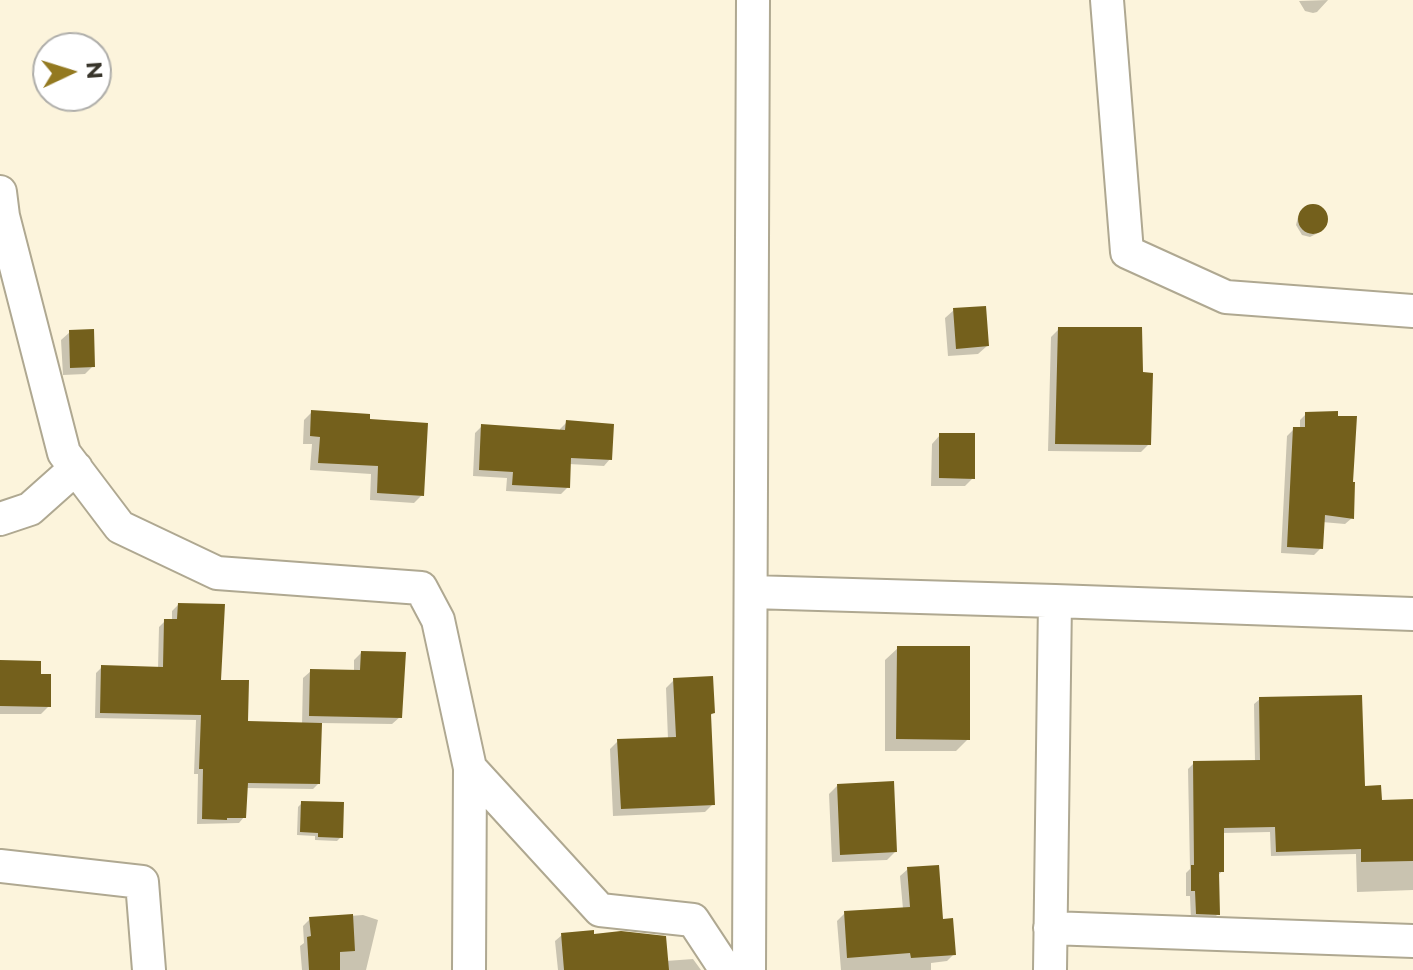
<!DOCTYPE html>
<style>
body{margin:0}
#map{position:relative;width:1413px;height:970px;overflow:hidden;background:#fcf4dc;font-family:Montserrat,sans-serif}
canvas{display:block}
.north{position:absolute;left:32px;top:32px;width:80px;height:80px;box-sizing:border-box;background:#fff;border:2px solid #afaeaa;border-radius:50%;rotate:86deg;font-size:22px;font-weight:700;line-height:32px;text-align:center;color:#38352b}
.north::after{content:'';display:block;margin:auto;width:28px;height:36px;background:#937920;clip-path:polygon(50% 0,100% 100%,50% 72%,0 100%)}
</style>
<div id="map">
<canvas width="1413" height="970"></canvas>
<div class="north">N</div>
</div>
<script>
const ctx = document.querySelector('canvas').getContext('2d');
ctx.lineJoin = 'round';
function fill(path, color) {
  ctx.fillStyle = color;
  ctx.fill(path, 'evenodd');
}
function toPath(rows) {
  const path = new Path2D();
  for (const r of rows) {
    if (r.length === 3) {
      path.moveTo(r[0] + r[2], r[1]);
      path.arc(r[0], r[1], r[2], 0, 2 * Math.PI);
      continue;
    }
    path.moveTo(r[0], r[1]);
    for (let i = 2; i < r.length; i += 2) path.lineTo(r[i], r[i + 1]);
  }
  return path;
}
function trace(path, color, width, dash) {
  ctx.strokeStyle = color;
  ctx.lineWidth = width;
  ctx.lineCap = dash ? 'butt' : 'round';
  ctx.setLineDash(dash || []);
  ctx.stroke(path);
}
const shadow = toPath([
 [1328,0,1317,12,1313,13,1305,11,1299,1],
 [1314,206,1322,210,1326,222,1318,233,1310,237,1302,235,1296,225,1298,217,1305,209],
 [954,310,987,346,978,354,948,356,945,318],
 [1059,329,1141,374,1149,444,1141,452,1048,451,1051,337],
 [70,332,93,366,85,374,63,375,61,340],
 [312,412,368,421,422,495,414,503,370,500,371,474,310,470,312,444,303,444,304,420],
 [1306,414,1352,518,1345,524,1322,522,1321,548,1314,555,1281,553,1287,436,1294,429,1300,429,1300,420],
 [567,422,610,459,604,466,569,464,568,487,561,494,506,491,507,478,473,476,475,433,482,426,560,432,560,429],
 [940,435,973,478,965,486,931,486,932,444],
 [178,605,219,682,245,723,302,725,303,678,311,671,354,672,354,660,361,653,400,717,392,724,320,723,319,783,313,789,246,788,244,817,239,823,197,824,198,774,194,774,196,720,95,718,96,673,102,667,158,669,159,627,165,621,172,621,172,611],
 [898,648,968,739,956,751,885,751,885,660],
 [0,663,39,676,49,706,41,714,0,714],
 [674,680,713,713,709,717,713,804,705,812,613,816,610,749,618,741,668,739,666,688],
 [1260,699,1380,802,1413,801,1413,890,1357,892,1356,854,1271,856,1270,832,1222,833,1222,871,1217,877,1218,914,1212,920,1191,919,1190,896,1186,896,1186,873,1190,869,1188,769,1194,763,1255,762,1254,704],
 [837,786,895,852,887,860,832,862,829,794],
 [302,803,341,837,337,841,315,840,315,836,297,835,298,807],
 [908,869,941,921,954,954,947,961,931,963,931,970,841,970,837,921,845,913,903,909,900,876],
 [363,915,378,920,366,970,302,970,300,946,304,943,303,926,310,919],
 [562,935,593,936,666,961,693,959,701,970,558,970,555,941]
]);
const building = toPath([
 [1313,219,15],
 [986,306,989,346,956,349,953,308],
 [1058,327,1142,327,1143,372,1153,373,1151,445,1055,444],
 [94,329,95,367,70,368,69,330],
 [311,410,370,414,370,419,428,423,424,496,377,493,378,466,318,463,320,437,310,436],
 [1338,411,1338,416,1357,416,1353,482,1355,482,1354,519,1325,515,1323,549,1287,547,1293,427,1305,427,1305,412],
 [566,420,614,424,612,460,571,458,570,488,512,485,513,472,479,470,481,424,565,430],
 [939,433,975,433,975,479,939,478],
 [178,603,225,604,221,680,249,680,248,721,322,723,320,784,248,783,246,818,227,818,227,820,202,819,203,769,199,769,201,715,100,713,101,665,163,667,164,619,177,619],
 [897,646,970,646,970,740,896,739],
 [361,651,406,652,402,718,309,716,310,669,360,670],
 [0,660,41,661,41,674,51,674,51,707,0,706],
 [713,676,715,713,711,714,715,805,621,809,617,739,676,737,673,678],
 [1362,695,1365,786,1381,785,1382,800,1413,799,1413,861,1361,862,1361,849,1276,852,1275,827,1224,828,1224,872,1219,872,1220,915,1196,914,1195,891,1191,891,1191,865,1194,865,1193,761,1260,760,1259,697],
 [894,781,897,852,840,855,837,784],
 [301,801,344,802,343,838,318,837,318,833,300,832],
 [939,865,943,919,953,918,956,955,911,958,910,953,847,958,844,911,910,907,907,867],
 [353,914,355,951,340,952,340,970,309,970,307,937,311,936,309,917],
 [594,930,594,934,621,931,666,936,669,970,564,970,561,933]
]);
const minor = toPath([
 [1107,0,1127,252,1226,297,1413,311],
 [0,192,3,216,64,453,120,527,217,573,421,588,438,620,470,768,600,910,693,920,726,970],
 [0,519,30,509,76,468],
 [751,592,1055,601,1413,614],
 [0,866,142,882,149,970],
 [1050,928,1413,941],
 [469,970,470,768],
 [749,970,753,0],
 [1050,970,1055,601]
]);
fill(shadow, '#0003');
fill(building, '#74601c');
trace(minor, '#afa891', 36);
trace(minor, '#fff', 32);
</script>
